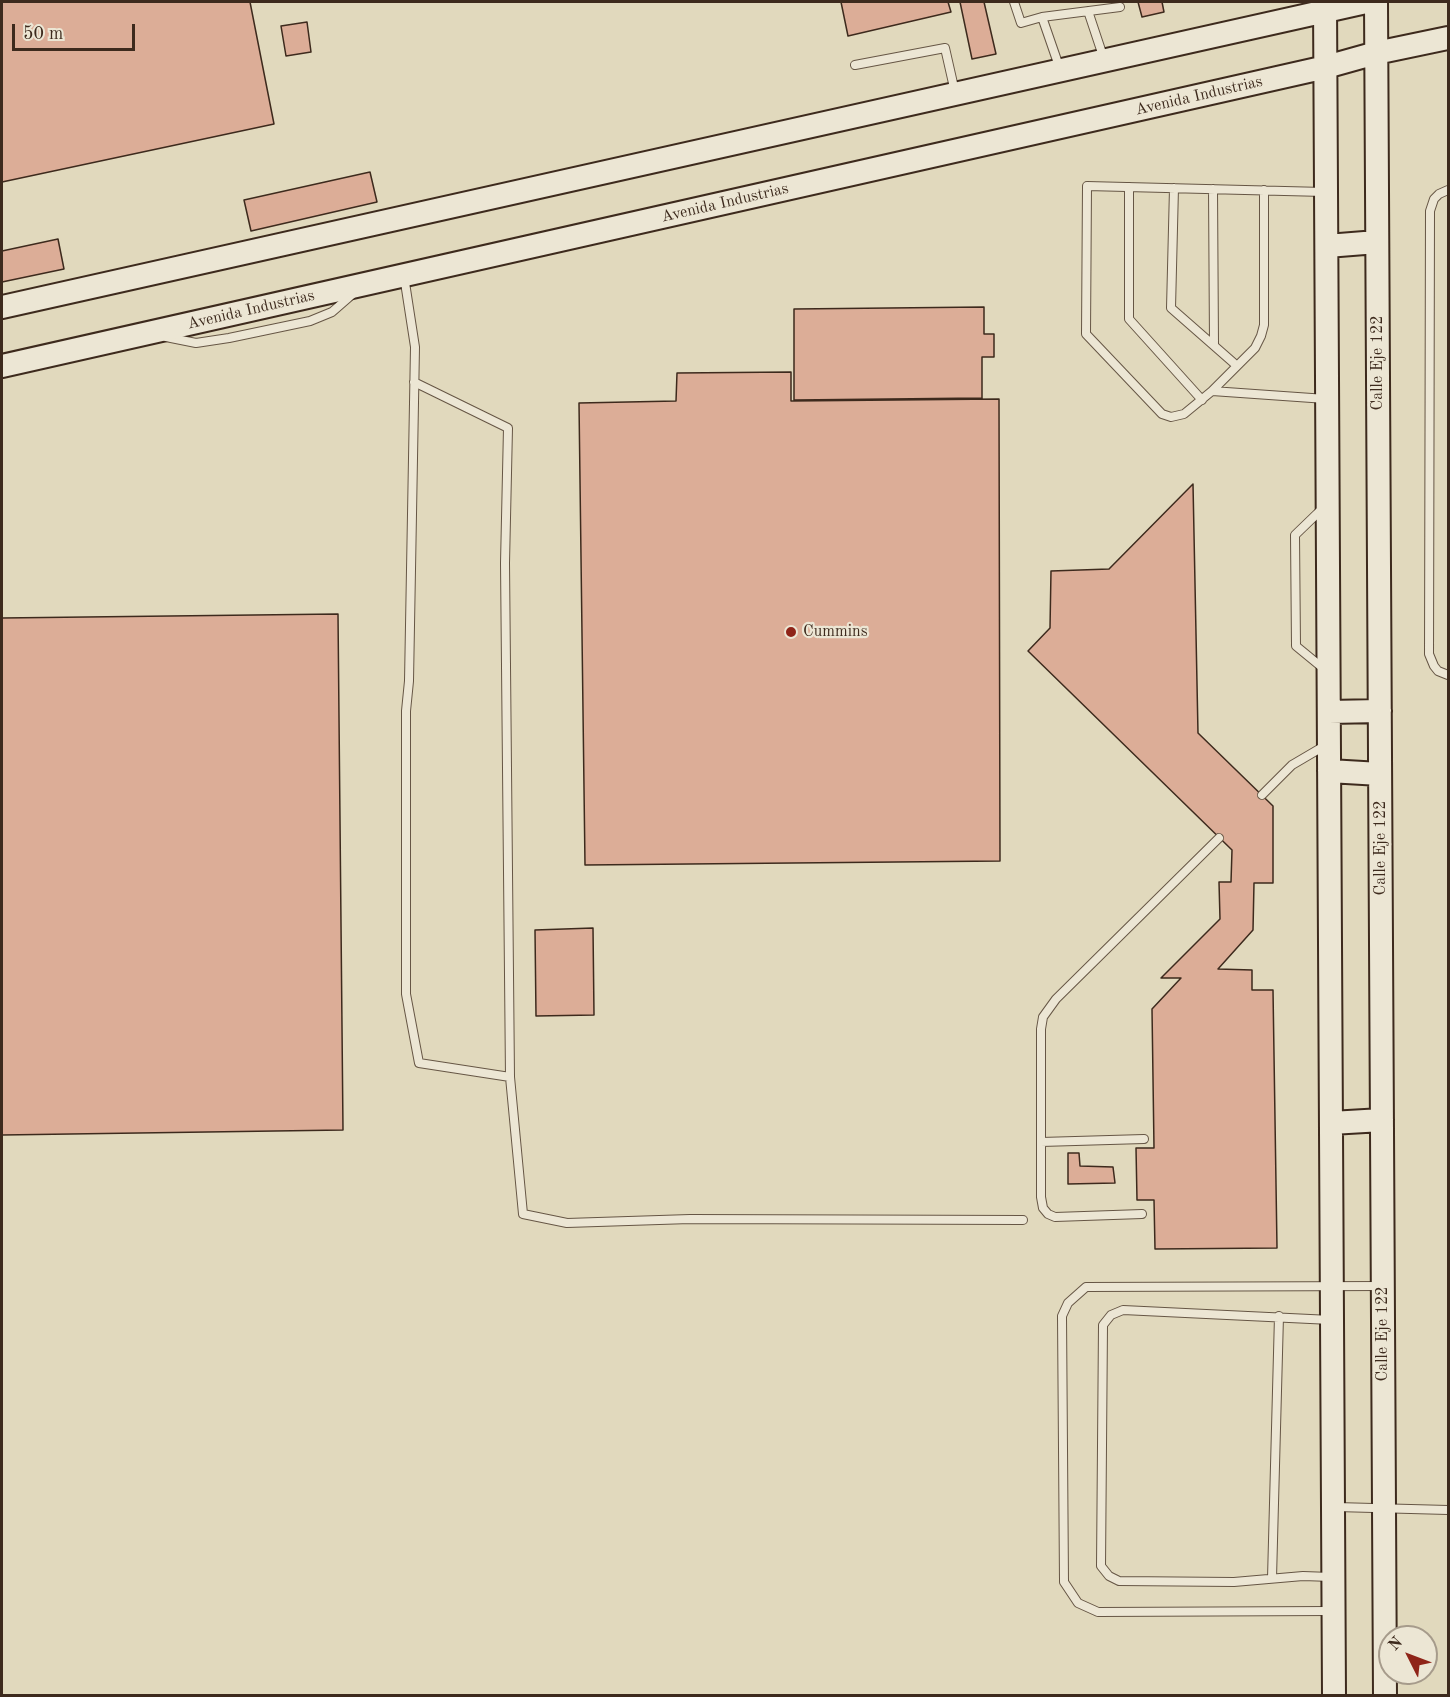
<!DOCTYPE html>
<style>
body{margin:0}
#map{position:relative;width:1450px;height:1697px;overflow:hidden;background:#e1d9bd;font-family:"Old Standard TT",serif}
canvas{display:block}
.frame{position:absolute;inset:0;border:3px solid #3d2a1d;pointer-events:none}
.north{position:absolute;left:1378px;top:1625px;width:60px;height:60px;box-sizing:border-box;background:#ece6d4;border:2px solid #a69b8b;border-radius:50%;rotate:312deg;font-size:16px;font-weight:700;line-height:24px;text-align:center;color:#3d2a1d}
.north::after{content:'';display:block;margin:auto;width:21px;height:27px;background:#8f2418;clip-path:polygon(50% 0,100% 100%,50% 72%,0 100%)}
.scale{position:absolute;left:12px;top:24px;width:123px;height:27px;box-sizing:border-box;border:3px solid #3d2a1d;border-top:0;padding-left:8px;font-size:18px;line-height:21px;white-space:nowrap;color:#3d2a1d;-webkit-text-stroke:4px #ece6d4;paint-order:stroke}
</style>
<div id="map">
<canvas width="1450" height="1697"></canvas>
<div class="frame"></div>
<div class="north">N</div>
<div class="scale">50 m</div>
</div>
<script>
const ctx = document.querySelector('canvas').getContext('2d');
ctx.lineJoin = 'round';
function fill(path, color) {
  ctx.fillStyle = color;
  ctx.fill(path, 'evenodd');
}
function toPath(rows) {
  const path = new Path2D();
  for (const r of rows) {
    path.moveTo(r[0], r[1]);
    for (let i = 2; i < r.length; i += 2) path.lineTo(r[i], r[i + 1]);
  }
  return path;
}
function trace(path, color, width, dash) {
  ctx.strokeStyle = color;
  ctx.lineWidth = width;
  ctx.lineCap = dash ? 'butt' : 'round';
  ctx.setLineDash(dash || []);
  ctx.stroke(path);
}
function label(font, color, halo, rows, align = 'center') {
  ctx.font = font + ' "Old Standard TT",serif';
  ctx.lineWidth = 4.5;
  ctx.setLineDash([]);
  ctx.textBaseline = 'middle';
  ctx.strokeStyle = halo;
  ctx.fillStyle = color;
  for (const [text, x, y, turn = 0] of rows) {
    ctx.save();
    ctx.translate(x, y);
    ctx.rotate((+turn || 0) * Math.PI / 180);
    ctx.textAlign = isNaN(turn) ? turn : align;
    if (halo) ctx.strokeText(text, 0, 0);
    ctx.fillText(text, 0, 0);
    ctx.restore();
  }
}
const building = toPath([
 [2,2,250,2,274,124,2,182,2,2],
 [841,2,948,2,951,12,848,36,841,2],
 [960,2,984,2,996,54,972,59,960,2],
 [1138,2,1162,2,1164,12,1142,17,1138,2],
 [307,22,311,52,286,56,281,26,307,22],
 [370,172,377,202,251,231,244,200,370,172],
 [58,239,64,269,2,282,2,251,58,239],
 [984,307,984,334,994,334,994,357,982,357,982,398,794,400,794,309,984,307],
 [791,372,791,401,999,399,1000,861,585,865,579,403,676,401,677,373,791,372],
 [1193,484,1198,733,1273,806,1273,883,1254,883,1253,930,1218,969,1252,970,1252,990,1273,990,1277,1248,1155,1249,1154,1200,1137,1200,1136,1148,1154,1148,1152,1009,1181,978,1161,978,1220,919,1219,882,1231,882,1232,850,1028,651,1050,628,1051,571,1109,569,1193,484],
 [338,614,343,1130,2,1135,2,618,338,614],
 [593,928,594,1015,536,1016,535,930,593,928],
 [1068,1153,1079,1153,1080,1166,1113,1167,1115,1183,1068,1184,1068,1153]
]);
const service = toPath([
 [1014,2,1021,23,1042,17,1120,7],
 [1088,11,1104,59],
 [1042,17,1060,69],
 [855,65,945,48,955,92],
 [1129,187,1129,319,1202,400],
 [1174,188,1171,308,1236,365],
 [1213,189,1214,344],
 [1448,190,1439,194,1434,199,1430,211,1429,654,1434,666,1438,671,1448,675],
 [1324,192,1087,186,1086,334,1162,414,1171,417,1184,414,1212,391,1326,399],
 [404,276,415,347,409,681,406,711,406,994,419,1063,510,1077],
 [166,337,196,343,229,338,310,321,332,312,355,292],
 [414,382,508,428,505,563,510,1077,523,1214,567,1223,690,1219,1023,1220],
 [1212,391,1255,348,1261,336,1264,325,1264,190],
 [1323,508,1295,535,1296,646,1324,669],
 [1262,795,1292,765,1326,745],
 [1041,1142,1144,1139],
 [1142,1214,1055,1217,1048,1214,1043,1208,1041,1197,1041,1029,1043,1017,1056,999,1219,838],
 [1331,1320,1123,1310,1111,1315,1103,1325,1101,1566,1109,1576,1119,1581,1234,1582,1303,1576,1331,1577],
 [1336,1507,1448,1510],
 [1272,1578,1279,1316],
 [1330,1611,1098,1612,1078,1603,1064,1582,1062,1316,1068,1303,1086,1287,1382,1286]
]);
const secondary = toPath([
 [1325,2,1334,1696],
 [1376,2,1385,1696],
 [1327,246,1377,242],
 [2,307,1366,2],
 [2,366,1326,67,1376,53,1448,38],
 [1329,712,1380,711],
 [1329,771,1380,774],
 [1331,1123,1382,1120]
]);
const markers = [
 [791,632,6,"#8f2418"]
];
const streetNames = [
 ["Avenida Industrias",1199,96,-13],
 ["Avenida Industrias",725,203,-13],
 ["Avenida Industrias",251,310,-13],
 ["Calle Eje 122",1378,363,-90],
 ["Calle Eje 122",1381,848,-90],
 ["Calle Eje 122",1383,1334,-90]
];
const poiNames = [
 ["Cummins",803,632]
];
fill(building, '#dcad97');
trace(building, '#3d2a1d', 1.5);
trace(service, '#665645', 10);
trace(secondary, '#3d2a1d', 26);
trace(service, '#ece6d4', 8);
trace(secondary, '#ece6d4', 22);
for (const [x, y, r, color] of markers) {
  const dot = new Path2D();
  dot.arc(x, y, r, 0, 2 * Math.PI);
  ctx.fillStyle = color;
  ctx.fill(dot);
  trace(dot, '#ece6d4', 2);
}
label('16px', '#3d2a1d', '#ece6d4', streetNames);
label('16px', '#3d2a1d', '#ece6d4', poiNames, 'left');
</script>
